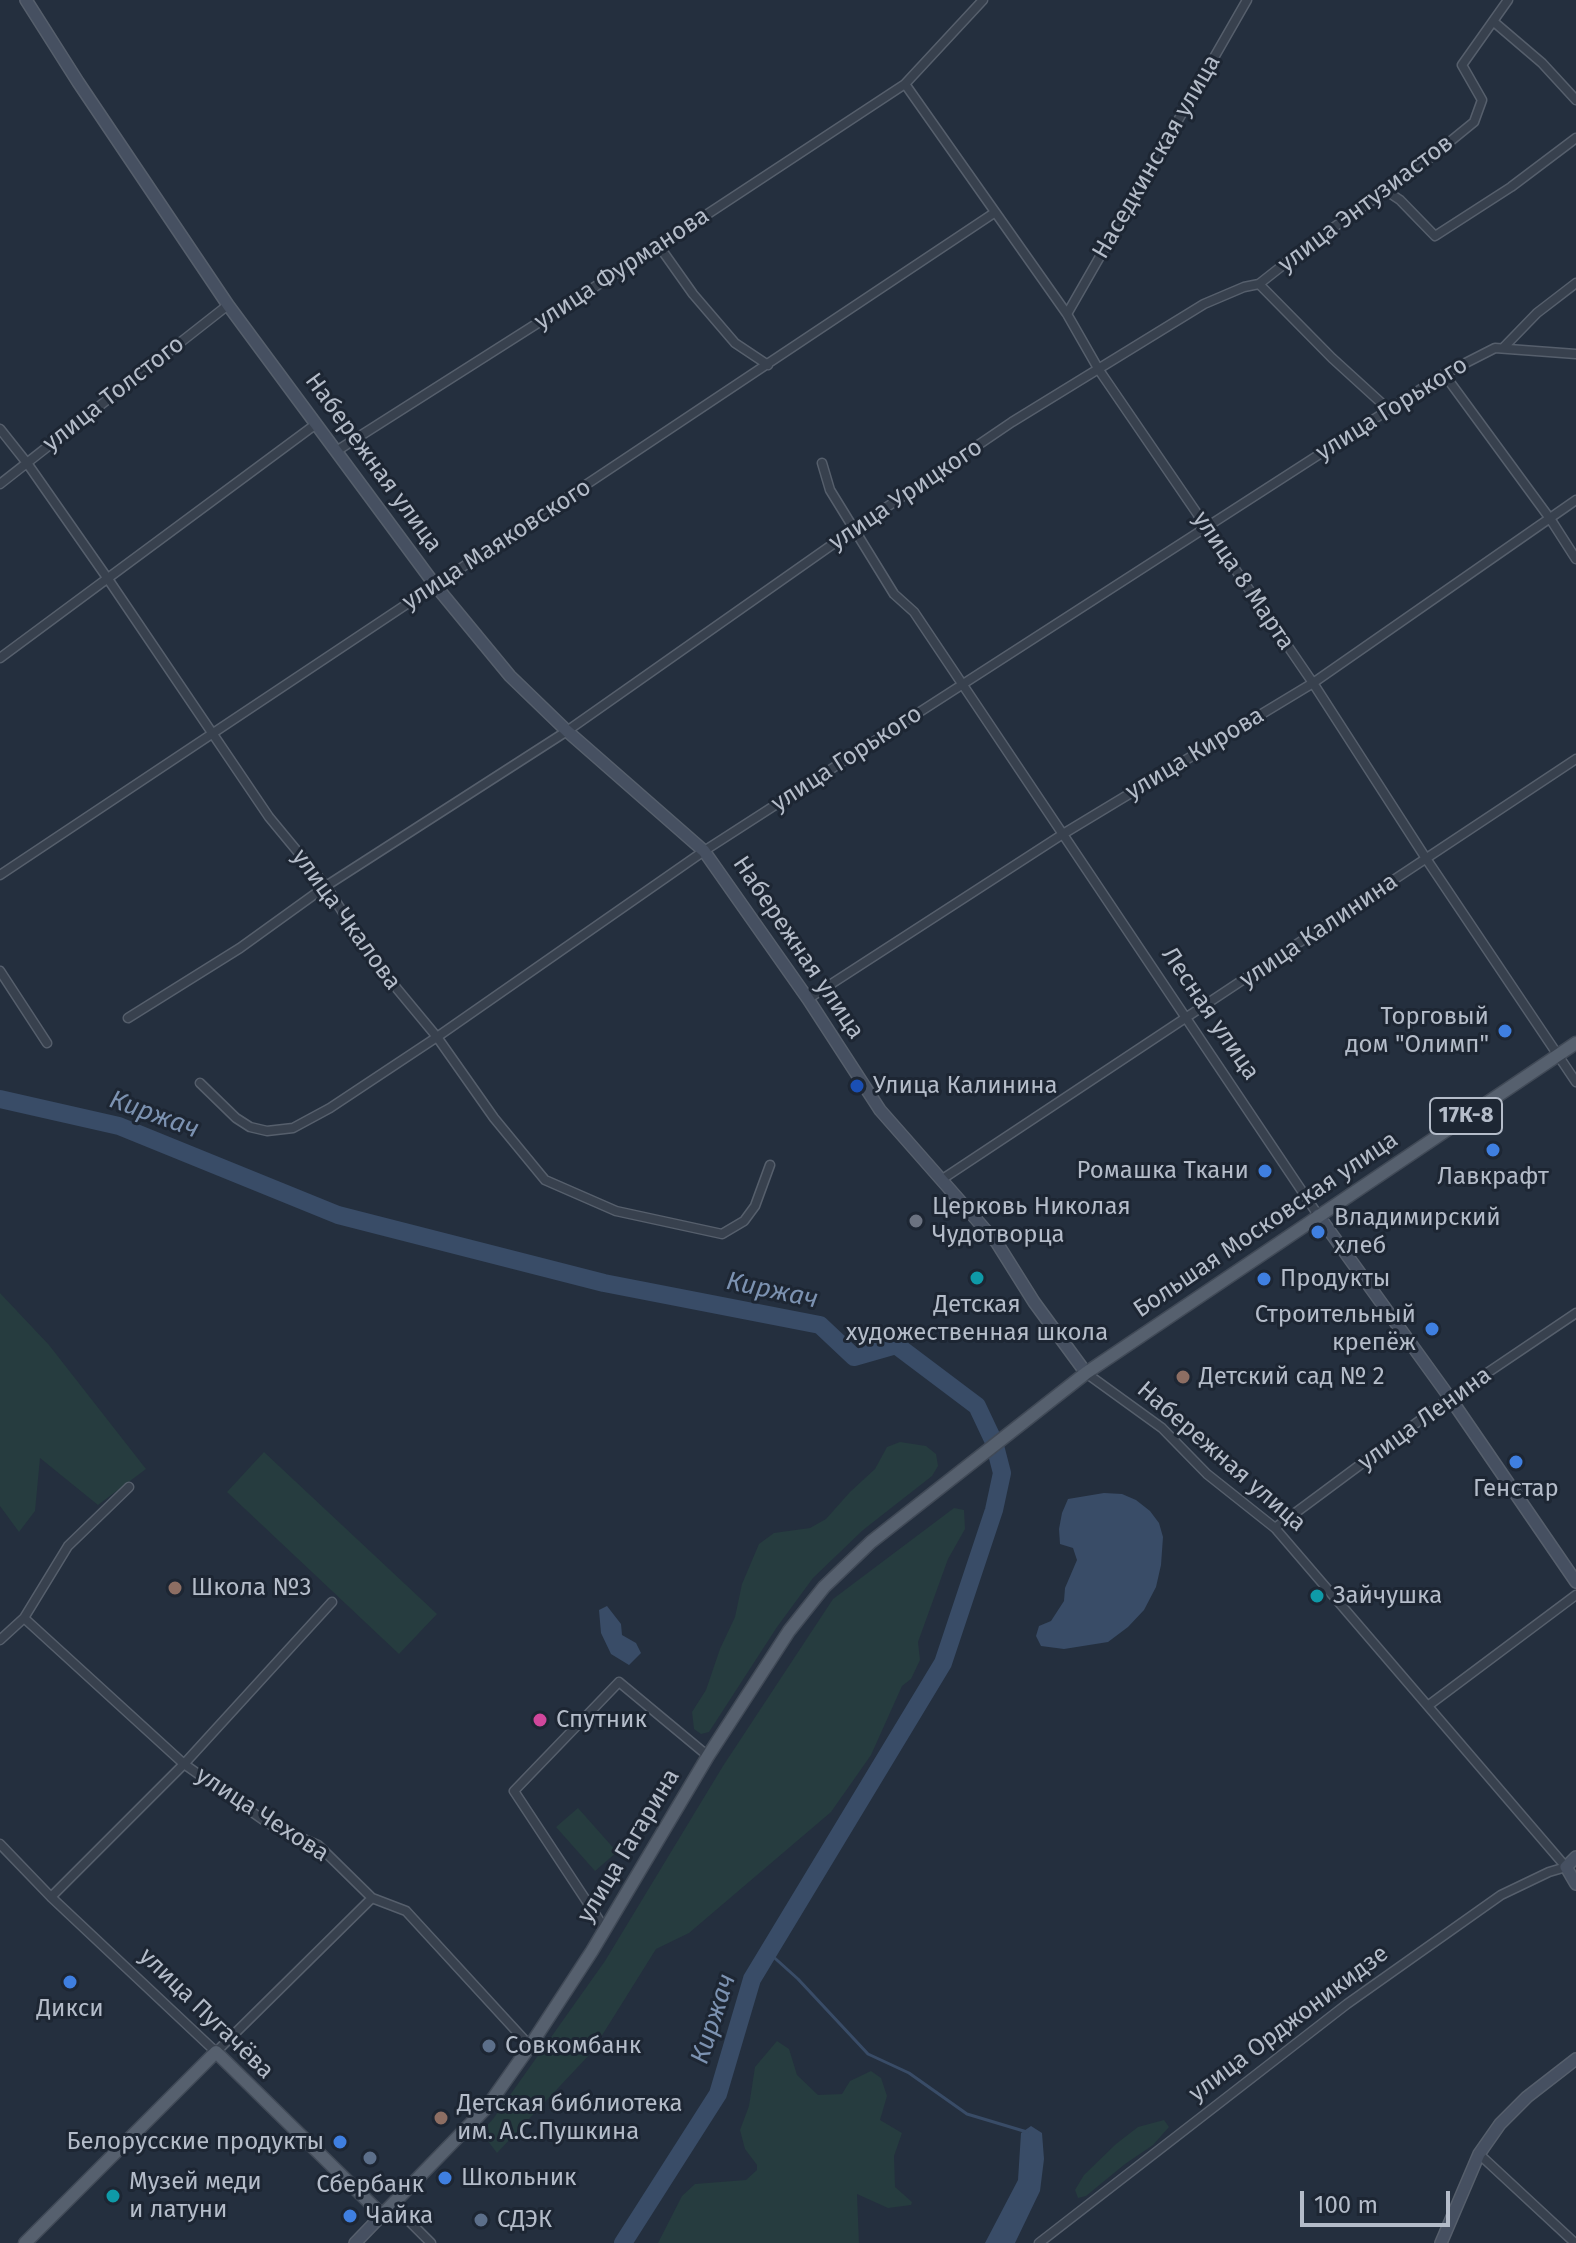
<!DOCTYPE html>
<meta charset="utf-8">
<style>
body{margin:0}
#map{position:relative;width:1576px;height:2243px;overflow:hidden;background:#242f3e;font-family:"Fira Sans",sans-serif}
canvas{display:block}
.scale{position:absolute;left:1300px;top:2191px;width:150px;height:36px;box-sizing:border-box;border:4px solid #b4bcc9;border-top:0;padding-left:10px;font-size:24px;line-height:28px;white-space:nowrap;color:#b4bcc9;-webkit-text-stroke:6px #1d2633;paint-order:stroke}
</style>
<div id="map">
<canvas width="1576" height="2243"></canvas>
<div class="scale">100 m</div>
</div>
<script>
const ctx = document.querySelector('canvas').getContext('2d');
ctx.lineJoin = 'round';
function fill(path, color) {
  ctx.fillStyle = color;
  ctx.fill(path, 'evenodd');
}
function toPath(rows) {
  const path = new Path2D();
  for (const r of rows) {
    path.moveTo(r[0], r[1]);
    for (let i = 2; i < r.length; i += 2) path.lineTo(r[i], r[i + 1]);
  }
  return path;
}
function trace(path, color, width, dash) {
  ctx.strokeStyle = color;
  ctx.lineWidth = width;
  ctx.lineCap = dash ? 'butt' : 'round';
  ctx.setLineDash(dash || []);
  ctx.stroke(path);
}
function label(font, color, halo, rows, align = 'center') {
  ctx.font = font + ' "Fira Sans",sans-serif';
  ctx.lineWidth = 6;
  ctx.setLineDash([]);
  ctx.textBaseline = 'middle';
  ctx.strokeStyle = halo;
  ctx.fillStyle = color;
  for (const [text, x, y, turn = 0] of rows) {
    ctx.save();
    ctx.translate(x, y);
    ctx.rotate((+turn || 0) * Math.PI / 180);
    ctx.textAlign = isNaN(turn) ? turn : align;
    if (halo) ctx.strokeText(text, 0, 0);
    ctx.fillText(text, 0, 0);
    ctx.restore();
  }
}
const green = toPath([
 [0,1293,49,1345,146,1469,98,1505,40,1458,35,1511,19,1532,0,1506],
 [900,1442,926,1446,936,1454,938,1466,932,1476,863,1530,813,1578,777,1627,709,1732,701,1734,694,1729,692,1712,706,1690,720,1649,735,1617,742,1584,759,1544,774,1533,810,1528,826,1519,850,1492,875,1469,887,1447],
 [264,1452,437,1614,399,1654,227,1492],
 [954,1508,964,1510,965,1529,948,1559,918,1642,920,1660,911,1679,902,1686,871,1755,831,1812,689,1933,656,1949,591,2053,497,2153,481,2132,493,2119,605,1961,723,1766,833,1599],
 [578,1808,617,1852,595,1871,556,1827],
 [777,2041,789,2049,797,2075,818,2095,842,2094,850,2081,871,2071,881,2078,887,2096,880,2120,902,2133,894,2156,895,2187,912,2202,911,2205,888,2208,857,2194,859,2243,658,2243,682,2196,695,2184,746,2180,757,2170,757,2165,745,2149,740,2130,749,2106,755,2067],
 [1164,2120,1169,2127,1153,2145,1125,2164,1086,2196,1078,2198,1075,2190,1084,2175,1116,2144,1138,2127]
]);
const water = toPath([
 [1104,1493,1122,1494,1136,1500,1150,1511,1159,1523,1163,1537,1161,1565,1156,1587,1144,1610,1128,1627,1108,1642,1064,1649,1041,1646,1036,1636,1039,1626,1051,1621,1064,1601,1065,1588,1077,1560,1073,1548,1060,1544,1059,1529,1062,1513,1068,1499],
 [607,1606,621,1624,622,1635,636,1643,641,1653,629,1665,611,1654,601,1633,599,1610],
 [1031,2126,1042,2133,1044,2159,1040,2191,1015,2243,985,2243,1018,2180,1021,2133]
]);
const stream = toPath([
 [768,1952,798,1979,868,2054,909,2073,967,2114,1027,2132]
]);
const river = toPath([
 [0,1099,119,1126,338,1215,604,1283,820,1325,854,1357,896,1345,977,1406,994,1442,1002,1473,994,1510,943,1663,752,1979,718,2094,623,2243]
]);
const street = toPath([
 [1494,22,1542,63,1576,100],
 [905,84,1067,314,1099,370,1313,683,1427,860,1576,1082],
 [1388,192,1400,200,1435,236,1511,187,1576,138],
 [659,246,693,294,735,343,768,365],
 [1259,284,1332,358,1388,409],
 [1067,314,1247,0],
 [1504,347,1537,313,1576,283],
 [1444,374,1551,520,1576,559],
 [0,429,27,463,108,579,269,817,326,886,374,961,437,1037,494,1118,545,1180,616,1211,722,1234,744,1221,755,1206,770,1165],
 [338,450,659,246,905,84,983,0],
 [822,463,830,490,894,594,914,612,1318,1215],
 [0,484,228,305],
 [0,658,316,424],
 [0,875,994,213],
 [0,971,47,1043],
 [808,999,1063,834,1313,683,1576,500],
 [128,1018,240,948,326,886,567,731,853,530,1012,422,1204,304,1244,287,1259,284,1306,247,1371,201,1388,192,1474,122,1482,100,1462,65,1508,0],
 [200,1083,236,1118,250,1127,267,1131,293,1128,330,1108,437,1037,704,851,1444,374,1495,348,1576,354],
 [941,1180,1576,759],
 [1275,1528,1450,1398,1576,1313],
 [24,1618,184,1764,269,1824,318,1845,372,1898,406,1911,530,2046],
 [0,1640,24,1618,68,1546,129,1487],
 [1429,1705,1576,1595],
 [0,1844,51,1897,216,2052,372,1898],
 [51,1897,184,1764,332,1602],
 [605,1929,514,1791,619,1682,708,1756],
 [1479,2154,1575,2243],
 [393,2205,431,2243],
 [1039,2243,1347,2004,1501,1895,1549,1872,1566,1867,1275,1528,1207,1474,1162,1428,1086,1373]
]);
const secondary = toPath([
 [26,0,78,82,228,305,435,585,510,676,567,731,704,851,808,999,880,1110,997,1243,1034,1302,1086,1373],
 [1318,1215,1450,1398,1576,1582],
 [1576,1857,1566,1867,1576,1884],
 [355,2243,382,2215],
 [1441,2243,1479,2154,1500,2124,1527,2097,1576,2059]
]);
const primary = toPath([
 [25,2243,216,2052,382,2215,487,2107,530,2046,592,1951,708,1756,789,1631,824,1587,871,1542,1086,1373,1576,1043]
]);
const markers = [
 [1505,1031,8,"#3f7fe0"],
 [857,1086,8,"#1a4fb4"],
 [1493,1150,8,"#3f7fe0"],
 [1265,1171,8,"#3f7fe0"],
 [916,1221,8,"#6b7280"],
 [1318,1232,8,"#3f7fe0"],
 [977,1278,8,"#0f9aa8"],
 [1264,1279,8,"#3f7fe0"],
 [1432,1329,8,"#3f7fe0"],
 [1183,1377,8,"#8d6e63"],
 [1516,1462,8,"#3f7fe0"],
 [175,1588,8,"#8d6e63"],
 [1317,1596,8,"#0f9aa8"],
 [540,1720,8,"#d1479c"],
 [70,1982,8,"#3f7fe0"],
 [489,2046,8,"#5c6f8a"],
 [441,2118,8,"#8d6e63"],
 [340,2142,8,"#3f7fe0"],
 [370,2158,8,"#5c6f8a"],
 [445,2178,8,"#3f7fe0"],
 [113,2196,8,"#0f9aa8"],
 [350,2216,8,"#3f7fe0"],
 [481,2220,8,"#5c6f8a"]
];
const shields = [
 [1466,1116,72]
];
const shieldNames = [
 ["17К-8",1466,1116]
];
const streetNames = [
 ["Наседкинская улица",1157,157,-60],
 ["улица Энтузиастов",1366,204,-37],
 ["улица Фурманова",622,269,-33],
 ["улица Толстого",114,394,-38],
 ["улица Горького",1392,409,-32],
 ["Набережная улица",373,463,54],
 ["улица Урицкого",906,495,-34],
 ["улица Маяковского",497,545,-33],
 ["улица 8 Марта",1243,581,56],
 ["улица Кирова",1195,754,-31],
 ["улица Горького",847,759,-33],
 ["улица Чкалова",346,920,54],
 ["улица Калинина",1319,931,-34],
 ["Набережная улица",798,948,56],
 ["Лесная улица",1210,1014,56],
 ["Большая Московская улица",1266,1225,-34],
 ["улица Ленина",1425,1419,-36],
 ["Набережная улица",1221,1457,41],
 ["улица Чехова",262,1815,33],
 ["улица Гагарина",629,1846,-59],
 ["улица Пугачёва",206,2014,44],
 ["улица Орджоникидзе",1289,2024,-37]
];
const poiNames = [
 ["Торговый",1489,1017,"right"],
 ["дом \"Олимп\"",1489,1045,"right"],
 ["Улица Калинина",873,1086],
 ["Ромашка Ткани",1249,1171,"right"],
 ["Лавкрафт",1493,1177,"center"],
 ["Церковь Николая",932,1207],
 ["Чудотворца",932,1235],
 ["Владимирский",1334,1218],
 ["хлеб",1334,1246],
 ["Продукты",1280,1279],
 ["Детская",977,1305,"center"],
 ["художественная школа",977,1333,"center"],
 ["Строительный",1416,1315,"right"],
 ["крепёж",1416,1343,"right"],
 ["Детский сад № 2",1199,1377],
 ["Генстар",1516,1489,"center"],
 ["Школа №3",191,1588],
 ["Зайчушка",1333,1596],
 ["Спутник",556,1720],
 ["Дикси",70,2009,"center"],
 ["Совкомбанк",505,2046],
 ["Детская библиотека",457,2104],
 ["им. А.С.Пушкина",457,2132],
 ["Белорусские продукты",324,2142,"right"],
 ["Школьник",461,2178],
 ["Музей меди",129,2182],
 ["и латуни",129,2210],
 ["Сбербанк",370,2185,"center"],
 ["Чайка",366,2216],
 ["СДЭК",497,2220]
];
const waterNames = [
 ["Киржач",154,1115,20],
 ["Киржач",772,1291,12],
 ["Киржач",714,2019,-72]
];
fill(green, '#263c3f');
fill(water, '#394c67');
trace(stream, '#394c67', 3);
trace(river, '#394c67', 18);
trace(street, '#565f6c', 11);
trace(secondary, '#565f6c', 14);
trace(primary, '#414a57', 15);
trace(street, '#38414e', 8);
trace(secondary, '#465061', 11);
trace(primary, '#56606e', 12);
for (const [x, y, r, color] of markers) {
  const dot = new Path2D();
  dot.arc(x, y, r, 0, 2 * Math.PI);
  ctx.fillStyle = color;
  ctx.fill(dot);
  trace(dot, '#1d2633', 3);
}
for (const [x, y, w] of shields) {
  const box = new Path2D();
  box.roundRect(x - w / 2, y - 18, w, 36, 6);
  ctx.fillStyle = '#1d2633';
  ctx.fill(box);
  trace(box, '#b4bcc9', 2);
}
label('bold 22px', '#b4bcc9', null, shieldNames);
label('24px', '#b4bcc9', '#1d2633', streetNames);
label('24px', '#b4bcc9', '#1d2633', poiNames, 'left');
label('italic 26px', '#7c92b1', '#1d2633', waterNames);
</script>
